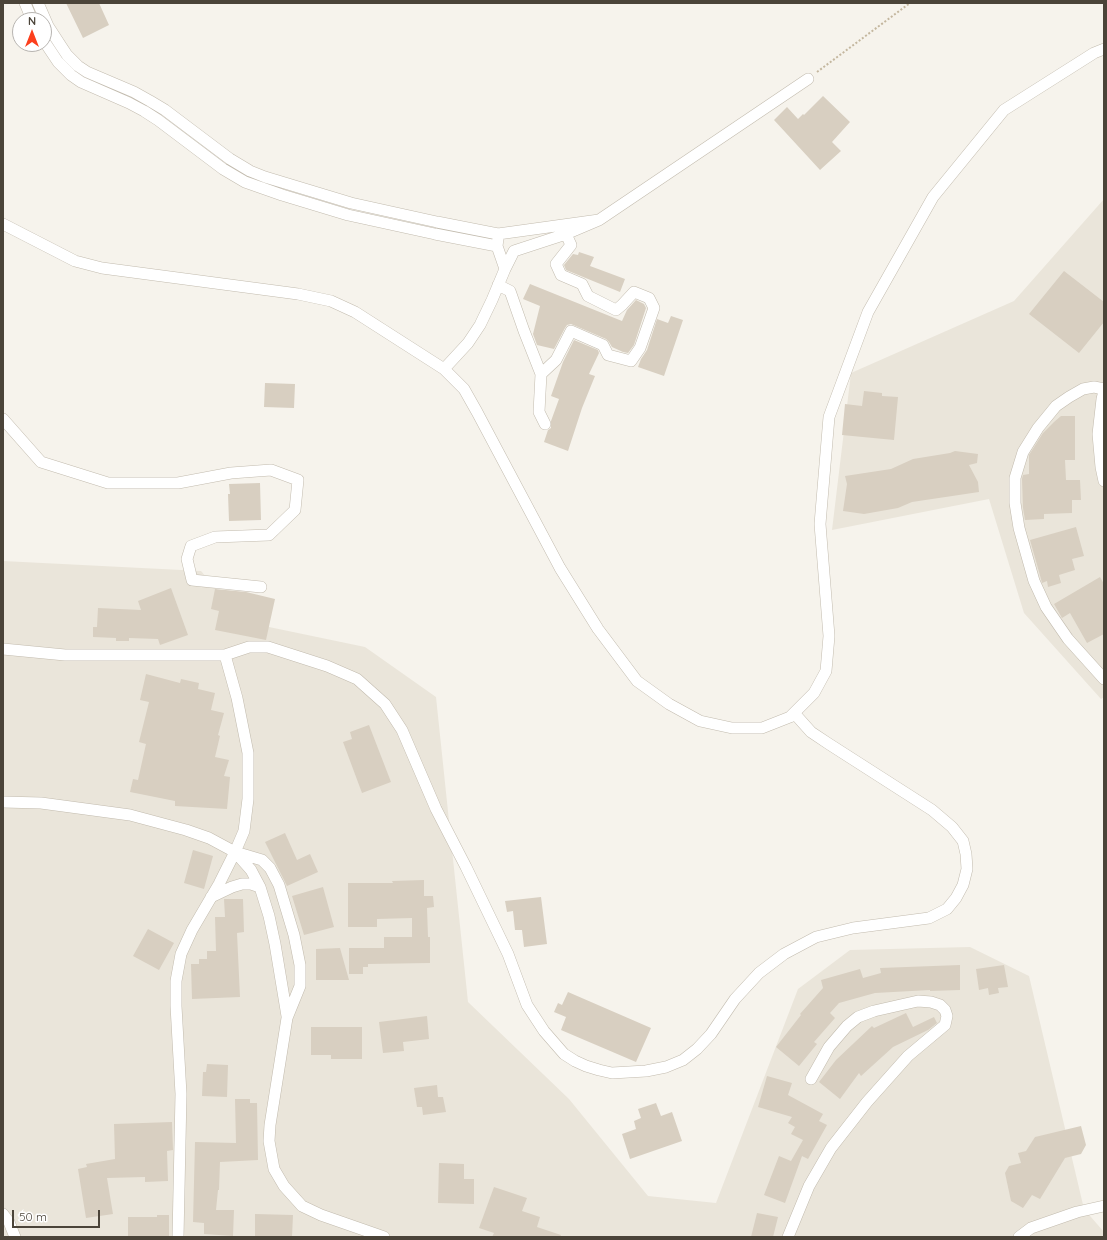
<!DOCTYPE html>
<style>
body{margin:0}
#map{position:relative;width:1107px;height:1240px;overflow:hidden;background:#f6f3ec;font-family:Quicksand,sans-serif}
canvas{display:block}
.frame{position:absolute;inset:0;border:4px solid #4b4439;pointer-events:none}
.north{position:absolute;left:12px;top:12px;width:40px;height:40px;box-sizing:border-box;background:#fff;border:1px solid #b7b4b0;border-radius:50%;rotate:0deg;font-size:11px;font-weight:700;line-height:16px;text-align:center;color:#4b4439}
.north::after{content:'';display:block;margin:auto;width:14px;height:18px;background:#fc3f1d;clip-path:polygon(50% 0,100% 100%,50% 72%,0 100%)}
.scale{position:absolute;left:12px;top:1210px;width:88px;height:18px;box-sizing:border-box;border:2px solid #4b4439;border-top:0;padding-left:5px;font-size:12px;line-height:14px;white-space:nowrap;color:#4b4439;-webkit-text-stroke:3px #fff;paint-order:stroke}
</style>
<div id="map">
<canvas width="1107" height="1240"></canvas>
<div class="frame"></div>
<div class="north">N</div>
<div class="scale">50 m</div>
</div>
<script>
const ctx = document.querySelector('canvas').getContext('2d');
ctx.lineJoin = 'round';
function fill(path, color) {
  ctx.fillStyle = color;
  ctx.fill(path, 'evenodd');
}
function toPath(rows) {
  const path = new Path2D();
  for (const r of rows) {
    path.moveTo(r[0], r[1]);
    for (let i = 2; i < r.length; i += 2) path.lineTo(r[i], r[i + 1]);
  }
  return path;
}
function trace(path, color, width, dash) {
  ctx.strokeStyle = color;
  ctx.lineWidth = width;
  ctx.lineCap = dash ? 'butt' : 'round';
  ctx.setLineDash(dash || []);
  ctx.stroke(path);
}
const residential = toPath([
 [1104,199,1104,697,1101,699,1024,613,989,499,832,530,851,373,1014,301],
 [3,561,201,571,245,622,365,647,436,697,468,1002,569,1099,648,1196,716,1203,798,989,850,950,970,947,1029,976,1084,1209,1104,1232,1104,1237,3,1237]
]);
const building = toPath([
 [66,3,99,3,109,25,83,38],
 [823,96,850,122,832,142,841,151,820,170,774,120,787,107,798,119,803,114,804,115],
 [579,252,594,257,590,266,625,279,620,292,566,270,564,265,573,254,578,255],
 [1064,271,1104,302,1104,322,1079,353,1029,314],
 [530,284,622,321,627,310,636,300,644,304,646,308,634,345,628,353,623,352,612,347,609,342,606,339,571,324,567,325,565,328,554,349,537,345,533,334,540,306,523,299],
 [671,316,683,320,664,376,638,367,641,359,647,350,657,319,668,323],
 [574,340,598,350,599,353,589,374,595,376,582,408,568,451,544,442,548,430,551,428,551,421,559,399,551,396,563,362],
 [265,383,295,384,294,408,264,407],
 [864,391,882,393,882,396,898,397,894,440,842,435,845,404,862,406],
 [1061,416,1075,416,1075,460,1065,460,1066,480,1080,480,1081,500,1072,500,1072,513,1044,514,1044,519,1025,520,1023,508,1022,479,1023,475,1029,474,1029,455,1043,433,1054,422],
 [955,451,978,454,977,463,969,465,978,482,979,492,912,502,898,508,864,514,843,511,847,484,845,476,891,469,913,459,950,453],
 [260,483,261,520,229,521,228,494,230,494,229,484],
 [1076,527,1084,556,1072,559,1075,570,1059,575,1061,583,1048,587,1047,581,1042,583,1041,579,1030,540],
 [1100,577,1104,584,1104,634,1087,643,1070,613,1062,618,1054,604],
 [171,588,188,635,160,645,158,639,129,638,129,641,116,641,116,638,93,637,93,627,97,627,98,608,141,610,138,601],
 [215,589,246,592,275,599,266,640,215,630,219,611,211,609],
 [146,674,180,683,181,679,199,683,198,689,215,693,211,710,224,713,218,735,220,736,215,757,229,760,224,776,230,777,227,809,175,806,175,801,130,792,133,779,138,780,146,744,139,742,149,702,140,700],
 [369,725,391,782,362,793,343,742,352,739,350,732],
 [285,833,297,860,310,854,318,872,287,886,265,842],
 [193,850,213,856,204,889,184,883],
 [424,880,424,896,433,896,434,907,427,908,428,937,430,937,430,963,368,964,368,967,363,967,363,974,349,974,349,948,384,948,384,937,412,937,412,918,377,919,377,927,348,927,348,883,393,883,392,881],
 [323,887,334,927,304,935,292,896],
 [541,897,547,944,524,947,522,930,515,930,513,911,507,912,505,901],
 [224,899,243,899,244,932,237,933,240,997,192,999,191,964,199,964,199,959,207,959,207,951,216,951,215,917,225,917],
 [148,929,174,943,159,970,133,956],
 [340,948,349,980,316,980,316,949],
 [960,965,960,990,930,991,930,990,875,993,839,1003,830,1013,835,1018,814,1042,817,1044,799,1066,776,1047,801,1015,800,1014,823,988,821,980,860,969,863,978,881,973,880,968],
 [1004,965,1008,987,998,988,999,993,989,995,988,988,979,990,976,969],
 [568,992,651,1028,636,1062,561,1030,566,1017,554,1012,558,1003,562,1005],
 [906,1013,913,1027,934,1017,937,1023,928,1030,893,1047,861,1076,859,1073,840,1099,819,1082,836,1060,872,1026,874,1028],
 [427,1016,429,1039,403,1042,404,1051,383,1053,379,1022],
 [311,1027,362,1027,362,1059,331,1059,331,1055,311,1055],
 [207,1064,228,1065,227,1097,202,1096,203,1072,206,1072],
 [767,1076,792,1083,788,1095,823,1114,819,1121,827,1125,808,1159,802,1156,785,1203,764,1195,779,1156,791,1161,803,1140,791,1134,795,1127,788,1123,792,1117,758,1107],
 [437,1085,438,1097,443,1097,446,1112,423,1115,422,1107,417,1107,414,1088],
 [235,1099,250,1099,250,1103,257,1103,258,1160,220,1162,219,1190,218,1190,216,1210,234,1210,233,1236,204,1234,204,1223,193,1222,195,1142,236,1143],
 [656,1103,661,1116,672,1112,682,1141,630,1159,622,1134,636,1129,634,1121,641,1118,638,1109],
 [172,1122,173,1150,167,1151,168,1181,145,1182,145,1177,107,1178,113,1214,86,1218,78,1169,87,1167,86,1164,115,1159,114,1124],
 [1081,1126,1086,1145,1081,1154,1065,1158,1040,1199,1032,1195,1023,1208,1011,1201,1005,1173,1009,1166,1021,1163,1018,1153,1026,1151,1035,1137],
 [439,1163,464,1164,464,1179,474,1179,474,1204,438,1203],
 [494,1187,527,1198,522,1211,540,1217,537,1227,561,1235,560,1237,492,1237,494,1233,479,1228],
 [757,1213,778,1217,773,1237,751,1237],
 [255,1214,293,1215,292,1237,255,1237],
 [157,1215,169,1215,169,1237,128,1237,128,1217,157,1217]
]);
const path = toPath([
 [817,72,910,3]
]);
const minor = toPath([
 [25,3,32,20],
 [38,3,48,26,61,46,67,55,78,66,87,72,134,92,150,101,165,110,230,159,250,171,265,177,351,203,437,222,498,234,599,220],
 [44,41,58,62,71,75,81,82,129,103,144,111,158,120,223,169,245,182,282,195,348,215,435,234,497,246],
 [3,224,75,261,102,268,298,294,331,301,355,312,444,369,464,389,477,412,560,568,598,629,637,681,669,704,700,721,732,728,762,728,790,717,814,693,826,671,829,636,820,524,829,417,868,312,933,197,1004,110,1094,53,1104,49],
 [505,269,514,251,566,234,599,220,808,79],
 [498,285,510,291,524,331,541,374,539,412,545,424],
 [444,369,468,343,480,325,492,300,505,269,497,246,498,239],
 [541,374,556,360,571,331,603,345,608,355,631,361,640,348,654,308,649,298,634,292,622,305,616,310,588,296,582,284,561,275,556,264,571,245,566,234],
 [1104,389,1094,387,1083,389,1069,397,1056,406,1038,428,1023,452,1015,478,1015,503,1019,528,1034,581,1046,607,1068,639,1104,679],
 [1104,391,1102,399,1098,434,1101,467,1104,481],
 [3,419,41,462,108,483,178,483,231,473,271,470,298,480,295,510,269,535,215,537,191,546,187,559,192,580,261,587],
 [3,649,65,655,225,655,249,647,268,647,327,666,357,679,385,704,402,730,436,809,466,867,508,954,527,1005,544,1031,564,1054,575,1061,586,1066,599,1070,612,1073,646,1071,666,1067,683,1060,697,1049,711,1034,735,999,759,973,784,954,816,937,853,928,929,918,947,909,956,898,963,885,967,869,966,854,963,841,952,827,932,810,829,744,811,732,794,713],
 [3,802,41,803,130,815,186,830,209,838,235,852,262,860,270,868,279,885,294,935,300,965,300,986,287,1018,270,1125,269,1141,274,1169,284,1186,302,1206,321,1215,384,1237],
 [236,853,251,870,260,887,269,916,275,944,287,1016],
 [211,897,232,887,242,884,251,884,260,887],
 [3,1214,9,1222,15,1237],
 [178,1237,181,1094,176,1006,176,981,181,954,192,930,219,884,235,852,244,831,248,799,248,753,237,698,225,655],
 [788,1237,809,1186,831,1148,867,1102,908,1056,945,1025,947,1016,945,1010,940,1005,931,1002,918,1001,874,1011,858,1017,847,1026,829,1047,811,1079],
 [1019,1237,1031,1228,1077,1212,1104,1206]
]);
fill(residential, '#eae5da');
fill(building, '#d8cfc1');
trace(minor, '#c2bbae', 12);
trace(path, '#c4b79f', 2, [2, 2]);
trace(minor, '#fff', 11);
</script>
